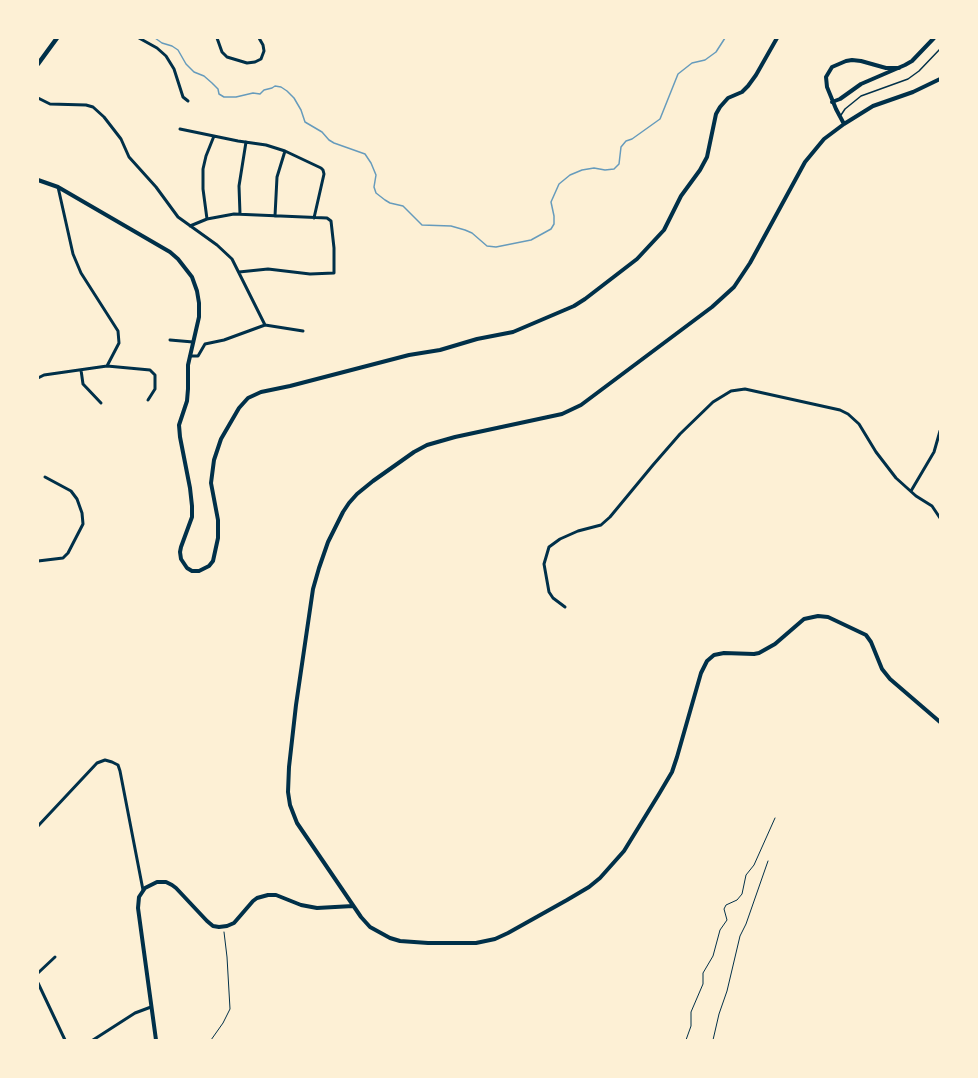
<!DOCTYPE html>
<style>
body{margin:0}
#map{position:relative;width:978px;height:1078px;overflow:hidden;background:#fdf0d5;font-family:"Fira Sans Condensed",sans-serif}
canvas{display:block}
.frame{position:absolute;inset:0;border:39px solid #fdf0d5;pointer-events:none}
</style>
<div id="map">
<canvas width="978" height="1078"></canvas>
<div class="frame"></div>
</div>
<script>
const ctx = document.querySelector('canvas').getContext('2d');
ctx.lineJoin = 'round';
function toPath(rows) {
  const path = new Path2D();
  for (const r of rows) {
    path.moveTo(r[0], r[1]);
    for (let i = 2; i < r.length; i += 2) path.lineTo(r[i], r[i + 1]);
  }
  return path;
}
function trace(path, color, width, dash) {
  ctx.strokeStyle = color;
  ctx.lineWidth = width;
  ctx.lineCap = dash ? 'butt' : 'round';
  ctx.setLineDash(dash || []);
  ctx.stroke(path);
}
const stream = toPath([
 [155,38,162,43,172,46,178,50,186,64,194,72,204,76,212,83,218,89,219,94,224,97,236,97,253,93,260,94,264,90,272,88,275,86,281,87,287,91,294,98,301,110,305,122,322,132,329,140,334,143,365,154,371,163,376,175,374,187,376,193,385,200,390,203,403,206,422,225,451,226,465,230,472,233,487,246,496,247,531,240,551,229,554,224,554,216,551,202,559,184,570,175,582,170,594,168,605,170,614,169,619,164,621,147,626,141,632,139,660,119,678,74,692,63,705,60,716,52,725,38]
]);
const path = toPath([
 [211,1040,223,1023,230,1009,227,957,224,932],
 [686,1040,691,1026,691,1012,703,984,703,973,713,956,720,930,727,920,724,909,726,905,737,900,742,894,746,875,754,865,775,818],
 [713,1040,719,1014,727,991,740,936,746,924,768,861]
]);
const service = toPath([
 [841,115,845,109,861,96,908,79,919,71,940,49]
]);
const minor = toPath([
 [139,38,157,48,166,56,174,69,183,97,188,101],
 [217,38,222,52,227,57,247,63,255,62,261,59,264,51,263,45,259,38],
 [38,98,50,104,86,105,93,107,104,117,121,139,129,157,156,187,178,217,217,245,232,259,265,325],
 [180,129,238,141,266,145,285,151,321,168,323,170,324,174,314,218],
 [58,187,73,254,81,273,118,331,119,343,107,366],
 [240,214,239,186,246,142],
 [275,216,277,177,285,151],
 [207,219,203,189,203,169,206,156,214,136],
 [190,226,207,219,234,214,327,218,331,221,334,248,334,273,310,274,268,269,239,272],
 [170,340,193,342],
 [190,356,198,356,205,344,224,340,265,325,303,331],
 [81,370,83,384,101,403],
 [38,378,44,375,107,366,150,370,155,375,155,389,148,400],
 [911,491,934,452,940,431],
 [38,561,63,558,68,553,83,524,82,513,77,499,71,491,45,477],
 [565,607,553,598,549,592,544,564,549,547,560,539,578,531,601,525,610,517,653,465,680,434,713,402,731,391,745,389,840,410,848,414,859,424,876,452,896,478,916,496,932,506,940,518],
 [38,826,97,763,105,760,112,762,118,765,120,771,143,890],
 [38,973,55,957],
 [38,983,65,1040],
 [93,1040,135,1013,151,1007]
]);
const tertiary = toPath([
 [940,79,913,92,873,106,844,124,824,139,805,162,750,263,734,287,712,307,581,405,562,414,455,437,427,445,414,452,373,481,357,494,349,503,343,512,328,542,319,568,313,589,296,705,289,767,288,792,290,805,297,823,361,917,370,927,390,938,400,941,428,943,476,943,495,939,508,933,567,900,589,887,600,878,624,851,659,794,672,772,677,757,701,673,707,661,714,655,724,653,754,654,759,653,775,644,804,619,818,616,828,617,866,635,871,642,882,669,890,679,940,722],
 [832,102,840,99,861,84,905,65,912,61,934,38],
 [844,124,836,109,827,87,826,77,832,67,846,61,852,60,861,61,886,68,899,68],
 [38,180,58,187,170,252,178,259,192,277,197,291,199,303,199,317,188,365,188,389,187,401,179,425,180,437,190,488,192,506,192,517,181,547,180,552,181,559,187,568,192,571,199,571,209,566,213,561,218,538,218,520,211,483,214,460,221,439,239,408,248,398,261,392,290,386,409,355,440,350,477,339,513,332,574,306,585,299,637,259,664,230,681,196,700,170,707,157,716,114,720,107,728,98,742,92,748,86,756,75,777,38],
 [156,1040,138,908,139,897,145,888,157,882,166,882,172,885,176,888,207,921,213,926,219,927,227,926,234,923,253,901,257,898,268,895,276,895,301,905,317,908,353,906]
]);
const secondary = toPath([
 [38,64,57,38]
]);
trace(stream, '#669bbc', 1.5);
trace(path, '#003049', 1);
trace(service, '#003049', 1.5);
trace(minor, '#003049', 3);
trace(tertiary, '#003049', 4);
trace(secondary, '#003049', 4.5);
</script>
